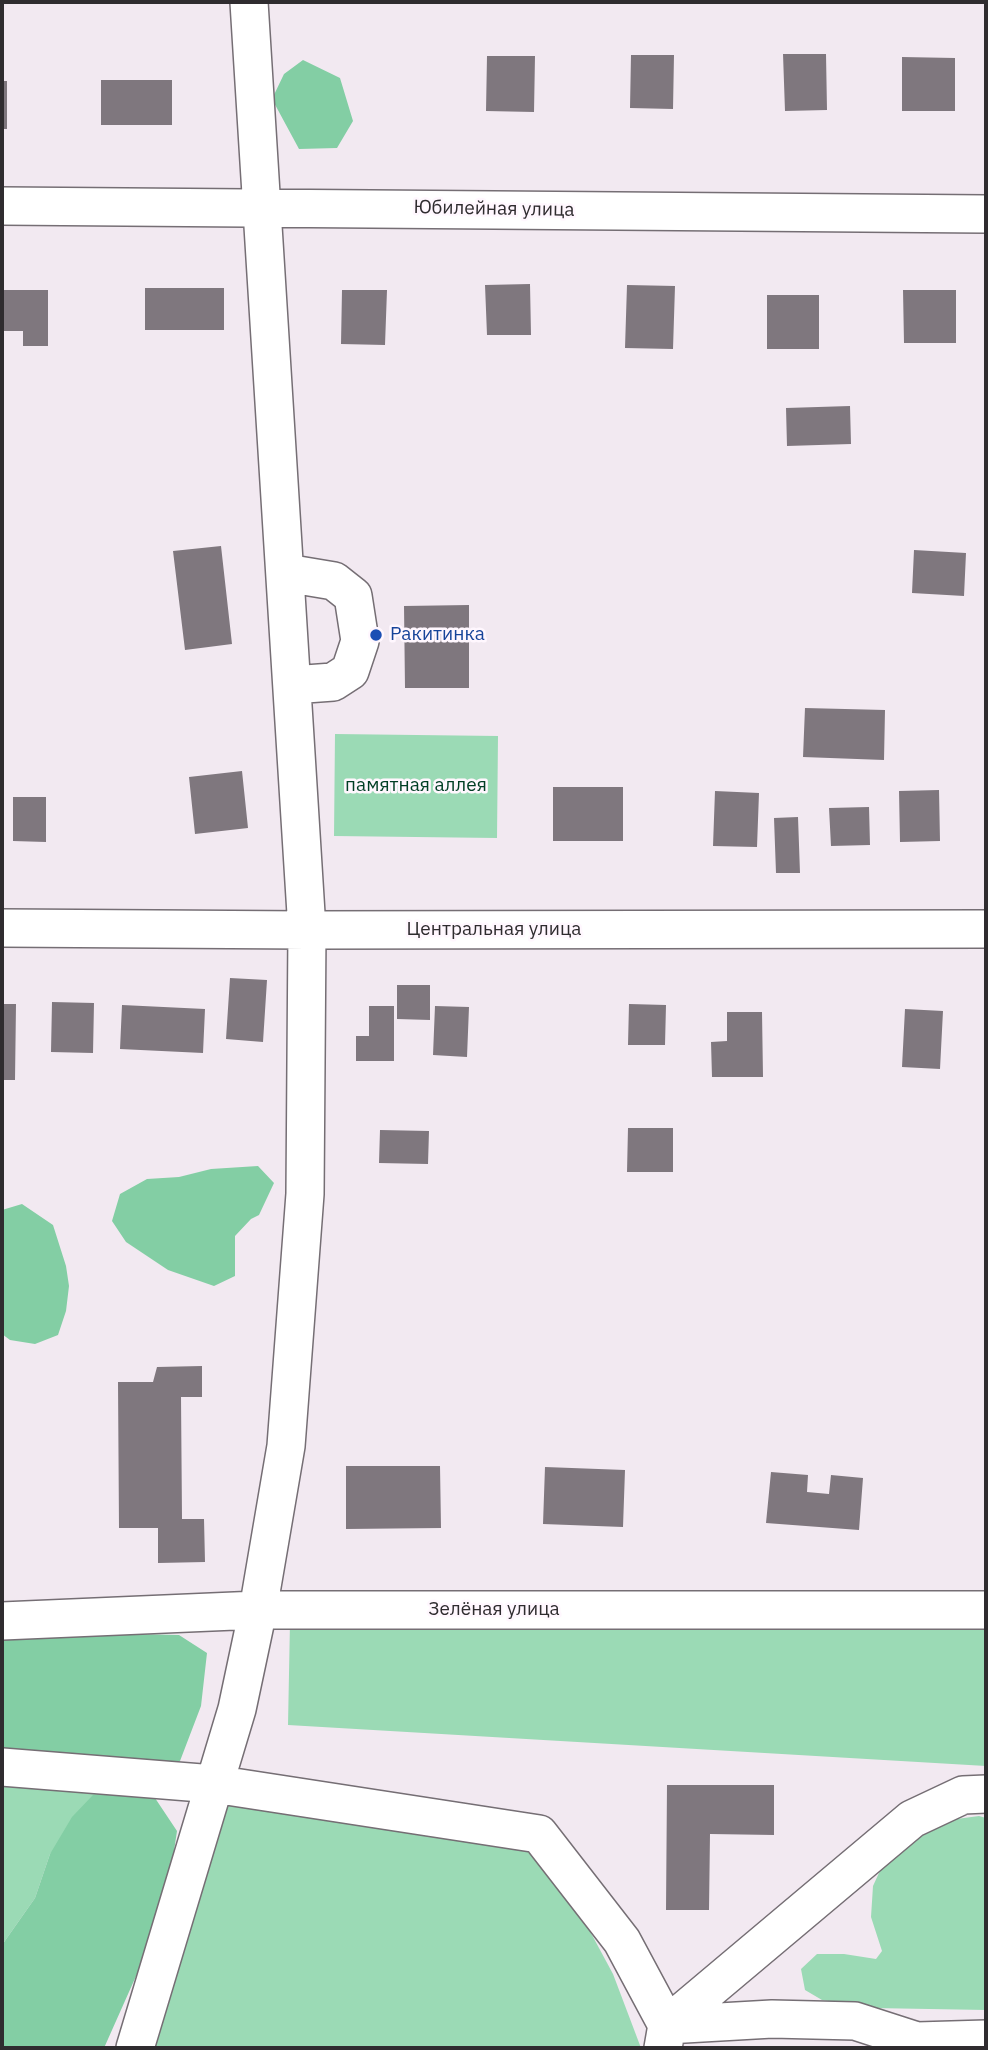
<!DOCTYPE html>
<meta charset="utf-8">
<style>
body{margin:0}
#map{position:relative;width:988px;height:2050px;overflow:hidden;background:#f2e9f1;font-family:"IBM Plex Sans",sans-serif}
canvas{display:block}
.frame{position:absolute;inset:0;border:4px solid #2f2c2f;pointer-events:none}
</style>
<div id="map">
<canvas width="988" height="2050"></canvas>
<div class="frame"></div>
</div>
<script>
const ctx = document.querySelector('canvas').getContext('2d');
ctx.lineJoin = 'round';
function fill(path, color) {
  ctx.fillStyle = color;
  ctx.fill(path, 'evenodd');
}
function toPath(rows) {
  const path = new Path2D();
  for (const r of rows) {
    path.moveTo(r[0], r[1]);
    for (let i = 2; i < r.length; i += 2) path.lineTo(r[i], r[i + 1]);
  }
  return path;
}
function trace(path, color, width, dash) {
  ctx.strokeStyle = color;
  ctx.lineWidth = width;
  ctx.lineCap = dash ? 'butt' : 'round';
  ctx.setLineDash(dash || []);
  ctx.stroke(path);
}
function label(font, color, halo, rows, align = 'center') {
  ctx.font = font + ' "IBM Plex Sans",sans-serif';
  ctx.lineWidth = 5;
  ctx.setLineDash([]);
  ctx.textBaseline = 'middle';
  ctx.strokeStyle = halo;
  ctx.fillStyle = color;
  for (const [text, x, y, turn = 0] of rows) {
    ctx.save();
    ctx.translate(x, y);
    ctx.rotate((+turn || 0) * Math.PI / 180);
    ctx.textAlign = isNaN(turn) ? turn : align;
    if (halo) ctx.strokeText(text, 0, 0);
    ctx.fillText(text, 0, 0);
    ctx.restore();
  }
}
const green = toPath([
 [335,734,498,736,497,838,334,836],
 [290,1622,986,1628,986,1766,288,1725],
 [2,1771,126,1786,50,1854,35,1898,2,1945],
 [226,1793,531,1844,578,1909,613,1974,641,2048,145,2048],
 [979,1816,986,1818,986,2010,872,2008,822,2000,805,1990,801,1969,817,1954,844,1954,876,1959,882,1951,871,1917,873,1886,884,1862,934,1822]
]);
const forest = toPath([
 [303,60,340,78,353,121,337,148,299,149,272,99,284,74],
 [258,1166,274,1183,259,1215,251,1219,235,1236,235,1276,214,1286,168,1270,126,1242,112,1221,120,1194,147,1179,179,1177,211,1169],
 [22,1204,53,1225,66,1266,69,1286,66,1311,58,1335,35,1344,10,1340,2,1334,2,1210],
 [2,1631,179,1635,207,1653,201,1706,180,1761,151,1768,2,1761],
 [126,1791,155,1798,177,1831,165,1911,104,2048,2,2048,2,1945,35,1898,50,1854,72,1817,93,1795]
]);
const building = toPath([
 [783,54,826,54,827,110,785,111],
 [631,55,674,55,673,109,630,108],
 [487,56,535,56,534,112,486,111],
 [902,57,955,58,955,111,902,111],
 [101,80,172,80,172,125,101,125],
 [2,81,7,81,7,129,2,129],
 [530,284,531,335,487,335,485,285],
 [627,285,675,286,673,349,625,348],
 [145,288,224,288,224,330,145,330],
 [2,290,48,290,48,346,23,346,23,331,2,331],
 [342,290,387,290,385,345,341,344],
 [903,290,956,290,956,343,904,343],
 [767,295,819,295,819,349,767,349],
 [850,406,851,444,787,446,786,408],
 [221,546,232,644,185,650,173,551],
 [914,550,966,553,964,596,912,593],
 [469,605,469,688,405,688,404,606],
 [805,708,885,710,884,760,803,757],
 [242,771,248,828,195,834,189,777],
 [553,787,623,787,623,841,553,841],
 [939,790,940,841,900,842,899,791],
 [715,791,759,793,757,847,713,846],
 [13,797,46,797,46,842,13,841],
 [869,807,870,845,831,846,829,808],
 [798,817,800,873,776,873,774,818],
 [230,978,267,980,263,1042,226,1039],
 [397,985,430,985,430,1020,397,1019],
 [52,1002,94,1003,93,1053,51,1052],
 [2,1004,16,1004,15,1080,2,1080],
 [629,1004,666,1005,665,1045,628,1045],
 [122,1005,205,1009,203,1053,120,1049],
 [369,1006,394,1006,394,1061,356,1061,356,1036,369,1036],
 [435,1006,469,1007,467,1057,433,1055],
 [905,1009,943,1011,940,1069,902,1067],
 [727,1012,762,1012,763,1077,712,1077,711,1042,727,1041],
 [628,1128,673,1128,673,1172,627,1172],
 [380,1130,429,1131,428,1164,379,1163],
 [202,1366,202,1397,181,1397,182,1519,204,1519,205,1562,158,1563,158,1528,119,1528,118,1382,153,1382,157,1367],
 [346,1466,440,1466,441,1528,346,1529],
 [545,1467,625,1470,623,1527,543,1524],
 [771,1472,808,1475,807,1492,829,1494,831,1475,863,1478,859,1530,766,1523],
 [667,1785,774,1785,774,1835,710,1834,709,1910,666,1910]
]);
const minor = toPath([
 [2,206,986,214],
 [286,573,334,581,353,596,360,641,350,671,333,682,292,685],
 [2,928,307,930,986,929],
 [2,1621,258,1610,986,1610],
 [2,1767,214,1784,539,1834,622,1941,667,2025,663,2048],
 [667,2025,912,1819,963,1795,986,1794],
 [667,2025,772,2019,855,2021,917,2041,986,2039],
 [135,2048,237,1709,258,1610,286,1446,305,1194,307,930,249,2]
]);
const markers = [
 [376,635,7,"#1a4fb4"]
];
const streetNames = [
 ["Юбилейная улица",494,209,1],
 ["Центральная улица",494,930],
 ["Зелёная улица",494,1610]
];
const transitNames = [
 ["Ракитинка",390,635]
];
const parkNames = [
 ["памятная аллея",416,786]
];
fill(green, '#9bdab5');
fill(forest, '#83cea4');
fill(building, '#7f777e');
trace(minor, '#756e74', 40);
trace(minor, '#fff', 37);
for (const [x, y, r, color] of markers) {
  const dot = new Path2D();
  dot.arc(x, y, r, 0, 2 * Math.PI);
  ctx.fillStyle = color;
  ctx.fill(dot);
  trace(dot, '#fff7fe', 2.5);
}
label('19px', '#2f2c2f', '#fff7fe', streetNames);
label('19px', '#164399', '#fff7fe', transitNames, 'left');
label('19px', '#003e24', '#fff7fe', parkNames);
</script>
